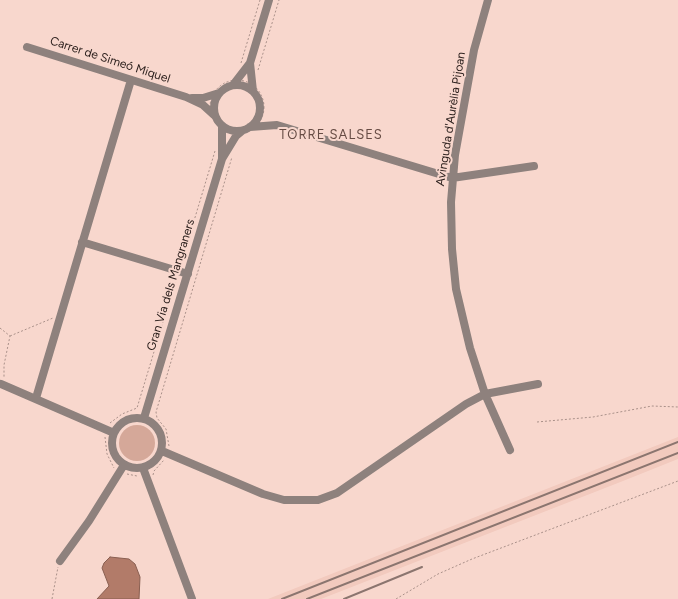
<!DOCTYPE html>
<meta charset="utf-8">
<style>
body{margin:0}
canvas{display:block;background:#f8d7cd}
</style>
<canvas width="678" height="599"></canvas>
<script>
const ctx = document.querySelector('canvas').getContext('2d');
ctx.lineJoin = 'round';
function fill(path, color) {
  ctx.fillStyle = color;
  ctx.fill(path, 'evenodd');
}
function toPath(rows) {
  const path = new Path2D();
  for (const r of rows) {
    if (r.length === 3) {
      path.moveTo(r[0] + r[2], r[1]);
      path.arc(r[0], r[1], r[2], 0, 2 * Math.PI);
      continue;
    }
    path.moveTo(r[0], r[1]);
    for (let i = 2; i < r.length; i += 2) path.lineTo(r[i], r[i + 1]);
  }
  return path;
}
function trace(path, color, width, dash) {
  ctx.strokeStyle = color;
  ctx.lineWidth = width;
  ctx.lineCap = dash ? 'butt' : 'round';
  ctx.setLineDash(dash || []);
  ctx.stroke(path);
}
function label(font, color, halo, rows, align = 'center') {
  ctx.font = font + ' Figtree,sans-serif';
  ctx.lineWidth = 4;
  ctx.setLineDash([]);
  ctx.textBaseline = 'middle';
  ctx.strokeStyle = halo;
  ctx.fillStyle = color;
  for (const [text, x, y, turn = 0] of rows) {
    ctx.save();
    ctx.translate(x, y);
    ctx.rotate((+turn || 0) * Math.PI / 180);
    ctx.textAlign = isNaN(turn) ? turn : align;
    if (halo) ctx.strokeText(text, 0, 0);
    ctx.fillText(text, 0, 0);
    ctx.restore();
  }
}
const built = toPath([
 [678,437,678,459,623,481,321,599,268,599]
]);
const green = toPath([
 [137,443,18]
]);
const water = toPath([
 [110,557,129,559,135,564,140,577,139,599,97,599,109,586,102,568,104,563,110,557]
]);
const path = toPath([
 [241,63,260,0],
 [258,70,279,0],
 [237,107,27],
 [181,264,215,151],
 [0,328,10,336,4,365,4,378],
 [10,336,53,318],
 [537,422,593,417,652,406,678,407],
 [110,423,122,414,137,408,176,279],
 [105,437,107,454,114,468],
 [169,446,166,429,157,418,156,412,232,157],
 [127,474,137,476],
 [153,475,154,471,164,460],
 [52,599,58,567],
 [396,599,438,574,472,559,678,481]
]);
const minor = toPath([
 [488,0,474,50,455,155,451,202,452,249,456,289,470,348,485,394,510,450],
 [27,47,186,97,203,105,214,115],
 [237,108,23],
 [233,85,250,63],
 [253,91,250,63,269,0],
 [192,98,203,98,219,93],
 [250,127,277,125,452,178,534,166],
 [222,159,222,126],
 [82,242,188,274],
 [1,384,114,433],
 [36,398,131,80],
 [137,443,25],
 [144,418,222,159,236,136,242,131],
 [162,451,263,494,284,500,318,500,337,493,466,404,485,394,538,384],
 [143,468,192,599],
 [60,561,89,521,124,465]
]);
const rail = toPath([
 [282,599,678,442],
 [307,599,678,453],
 [344,599,422,567]
]);
const streetNames = [
 ["Carrer de Simeó Miquel",110,60,18],
 ["Avinguda d'Aurèlia Pijoan",451,119,-81],
 ["Gran Via dels Mangraners",171,285,-73]
];
const neighbourhoodNames = [
 ["TORRE SALSES",331,135]
];
fill(built, '#f2cabe');
fill(green, '#d5a899');
fill(water, '#b27b69');
trace(water, '#895f51', 1);
trace(path, '#a99089', 1, [2, 2]);
trace(minor, '#8e817d', 8);
trace(rail, '#8b756f', 2);
label('12px', '#291d1a', '#f8d7cd', streetNames);
ctx.letterSpacing = '1px';
label('13px', '#674c44', '#f8d7cd', neighbourhoodNames);
ctx.letterSpacing = '0px';
</script>
